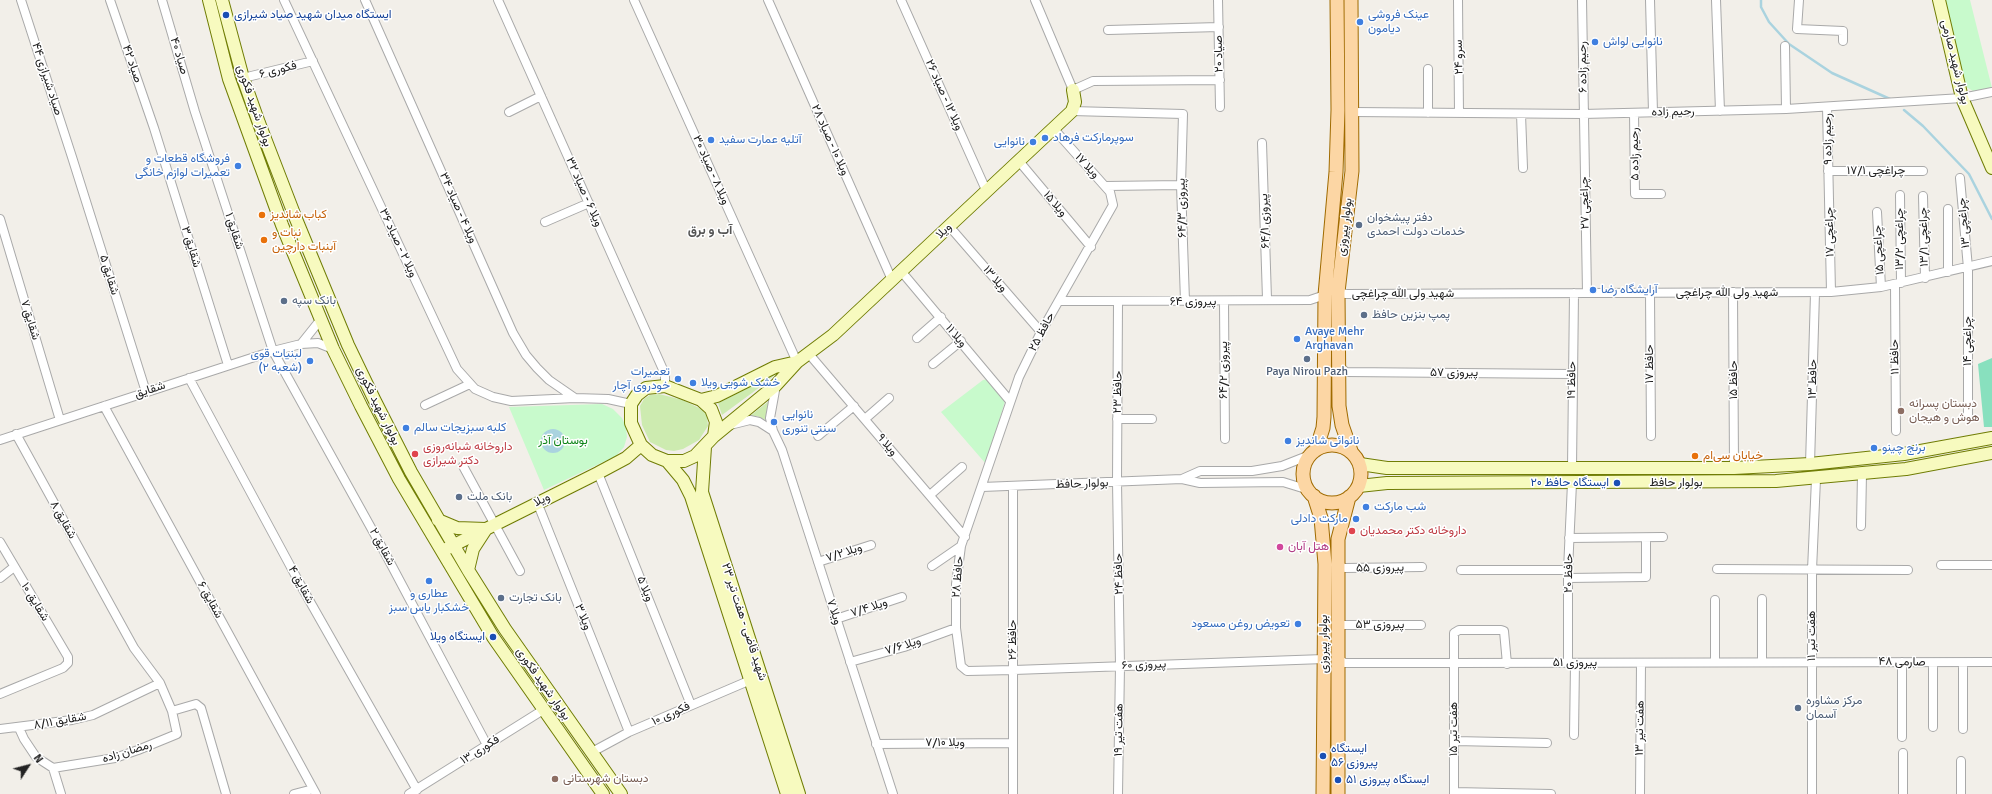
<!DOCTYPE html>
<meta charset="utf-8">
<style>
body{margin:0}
#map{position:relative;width:1992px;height:794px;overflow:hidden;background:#f2efe9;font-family:Signika,sans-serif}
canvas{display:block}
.north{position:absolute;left:8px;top:746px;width:40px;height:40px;-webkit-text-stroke:3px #fff;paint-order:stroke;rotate:54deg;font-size:11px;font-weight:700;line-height:16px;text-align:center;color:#222}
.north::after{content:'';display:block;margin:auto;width:14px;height:18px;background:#222;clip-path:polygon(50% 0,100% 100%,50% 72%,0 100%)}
</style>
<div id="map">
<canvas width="1992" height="794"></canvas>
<div class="north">N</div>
</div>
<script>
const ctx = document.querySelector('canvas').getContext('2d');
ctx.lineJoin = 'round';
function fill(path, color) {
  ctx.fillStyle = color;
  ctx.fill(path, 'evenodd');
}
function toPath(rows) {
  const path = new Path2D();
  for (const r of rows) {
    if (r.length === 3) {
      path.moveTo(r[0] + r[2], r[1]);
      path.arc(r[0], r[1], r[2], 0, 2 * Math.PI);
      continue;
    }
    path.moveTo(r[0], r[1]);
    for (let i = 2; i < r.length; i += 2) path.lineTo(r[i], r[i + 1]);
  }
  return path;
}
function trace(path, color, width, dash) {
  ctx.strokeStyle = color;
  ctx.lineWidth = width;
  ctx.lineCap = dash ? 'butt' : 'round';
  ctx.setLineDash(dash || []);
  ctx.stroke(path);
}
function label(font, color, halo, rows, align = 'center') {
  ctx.font = font + ' Signika,Vazirmatn,sans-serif';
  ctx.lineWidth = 3;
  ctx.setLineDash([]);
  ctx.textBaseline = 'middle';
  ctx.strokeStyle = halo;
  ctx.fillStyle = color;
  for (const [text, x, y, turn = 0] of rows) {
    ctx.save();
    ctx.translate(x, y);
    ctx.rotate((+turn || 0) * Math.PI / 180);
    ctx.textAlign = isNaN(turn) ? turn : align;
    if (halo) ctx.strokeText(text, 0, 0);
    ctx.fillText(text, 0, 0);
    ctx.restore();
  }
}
const grass = toPath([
 [780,371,752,393,722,415,718,403],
 [659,394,683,400,701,409,707,415,708,426,699,440,683,449,674,451,666,450,650,442,642,425,640,406,644,399,650,395],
 [769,401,766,420,757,416,750,416]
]);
const park = toPath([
 [1943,0,1970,0,1992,88,1973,91,1963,85],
 [989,379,1005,401,986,464,941,412,983,380],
 [602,404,613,409,622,418,626,427,627,437,624,447,616,456,544,490,509,407]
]);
const pitch = toPath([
 [1992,358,1992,427,1984,427,1978,364]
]);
const water = toPath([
 [553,441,12]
]);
const stream = toPath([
 [1761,0,1761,7,1769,22,1789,44,1832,73,1890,99],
 [1904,110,1923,126,1969,174,1992,219]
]);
const street = toPath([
 [21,0,72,157,146,392],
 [110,0,154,128,228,365],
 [162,0,195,112,273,351,385,553,487,745],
 [284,0,457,369,475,389,493,397,511,401,575,398,608,399,631,404],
 [365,0,513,333,526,355,537,368,549,380,575,398],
 [498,0,665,374,665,386],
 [634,0,797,362],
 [768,0,892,280],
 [901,0,986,190],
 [1035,0,1073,90,1093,81,1220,80],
 [1218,0,1220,107],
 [1458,0,1459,113],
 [1582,0,1587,293],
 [1650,0,1653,112],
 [1716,0,1720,111],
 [1799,0,1797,29,1843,31,1843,41],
 [1108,30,1219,27],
 [1785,46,1786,109],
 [1428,69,1428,113],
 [243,78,313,61],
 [1827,107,1831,292],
 [1072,111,1183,114,1181,185,1185,301],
 [509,112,541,96],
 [1353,112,1583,114,1786,109,1962,98,1992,92],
 [1634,113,1635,194,1661,194],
 [1521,114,1523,168],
 [1053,128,1110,192,1113,205,1041,332,1019,377,961,546,956,584,956,628,961,666,967,671,1014,670,1324,659],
 [1262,143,1267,299],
 [1018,160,1091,247],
 [1828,171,1923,171],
 [1960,178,1968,268,1968,415],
 [1106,186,1181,185],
 [1900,195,1901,283],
 [1923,196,1925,278],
 [1948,209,1948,272],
 [1877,212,1881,287],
 [0,219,60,420],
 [545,222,589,203],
 [949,226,1041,332],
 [901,271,1010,401],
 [1895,284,1896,431],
 [1338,292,1346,294,1831,292,1881,287,1992,261],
 [1733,292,1734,468],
 [1650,293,1651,436],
 [1059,301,1310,300,1325,295],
 [1224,302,1225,439],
 [917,338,941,317],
 [301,344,321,319],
 [809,354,965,537],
 [933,364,961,341],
 [1339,366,1346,372,1572,374],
 [189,378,300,584,417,790],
 [425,405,470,384],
 [104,406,316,794],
 [865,419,889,398],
 [1117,419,1152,419],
 [730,425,750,420,759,422,773,431,770,418,776,385],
 [773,431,782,450,893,794],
 [16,434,134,648,160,683,172,711,177,734,138,750,115,758,53,768],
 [818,436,854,406],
 [0,440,273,351,301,344,318,343,333,349],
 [1810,464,1815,293],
 [463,466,520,571],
 [1572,468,1574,293],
 [598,473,691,705],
 [1182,479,1200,471,1252,471,1282,466,1310,455],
 [982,487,1182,479,1200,483,1283,482,1309,490],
 [930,495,962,467],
 [537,502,629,732],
 [1861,526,1862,474],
 [1569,538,1663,537],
 [0,542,68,657,68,663,63,668,0,694],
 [818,562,871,545],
 [1941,565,1992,565],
 [932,566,961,546],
 [1338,566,1345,568,1422,567],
 [1717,569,1908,570],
 [1461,570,1568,570],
 [0,578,14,567],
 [1568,578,1646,577,1646,538],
 [1762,599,1762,662],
 [836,619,902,597],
 [1338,625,1421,625],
 [1338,659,1345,663,1454,663,1992,662],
 [850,662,904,647,956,628],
 [1715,662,1715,600],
 [1902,662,1902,737],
 [1568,663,1568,570,1572,483],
 [1963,663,1963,729],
 [172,711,196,704,201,708,226,794],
 [1933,727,1933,663],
 [19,728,24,739,36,757,53,768,61,794],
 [0,729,72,720,93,715,160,683],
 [1574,735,1575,663],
 [1455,741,1547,743],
 [876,744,1013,743],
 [592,752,629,732,753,679],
 [1903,753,1903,794],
 [1454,792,1551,794],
 [294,794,313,789],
 [409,794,543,710],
 [1013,794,1013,486],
 [1118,794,1120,666,1117,482,1118,302],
 [1454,794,1454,633,1459,630,1501,630,1504,631,1507,664],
 [1640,794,1641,663],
 [1812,794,1812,570,1816,479],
 [1961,794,1961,761]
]);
const secondary = toPath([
 [209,0,229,79,282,225,333,349,361,406,399,479,493,637,603,794],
 [222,0,243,78,259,123,296,219,348,345,374,399,411,472,468,570,505,629,621,794],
 [1939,0,1962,98,1992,168],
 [665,386,701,400,711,409,716,422,714,436,695,456,684,461,667,461,652,455,641,445,631,423,631,404,637,395,646,388,665,386],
 [701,400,717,396,775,367,797,362],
 [714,436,776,385,797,362,833,335,1072,111,1075,102,1073,90],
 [705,447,702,492,799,794],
 [667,461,683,480,691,496,787,794],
 [1360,464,1387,468,1734,468,1810,464,1904,454,1992,438],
 [1359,486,1387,483,1776,481,1906,469,1992,453],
 [438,520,457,528,486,529,473,549,468,570],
 [446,549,598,473,626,458,641,445]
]);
const primary = toPath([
 [1332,474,29],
 [1316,450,1323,428,1324,417,1325,295,1336,172,1338,110,1337,0],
 [1351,451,1342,425,1339,406,1338,292,1352,171,1351,0],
 [1314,496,1321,518,1325,564,1323,794],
 [1338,794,1338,539,1349,497]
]);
const markers = [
 [226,15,4,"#1a4fb4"],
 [1360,22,4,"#3f7fe0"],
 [1595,42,4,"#3f7fe0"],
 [1045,138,4,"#3f7fe0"],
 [711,140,4,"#3f7fe0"],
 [1033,142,4,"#3f7fe0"],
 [238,166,4,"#3f7fe0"],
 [262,215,4,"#e8710a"],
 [1359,225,4,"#5c6f8a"],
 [264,240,4,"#e8710a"],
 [1593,290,4,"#3f7fe0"],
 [284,301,4,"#5c6f8a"],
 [1364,315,4,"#5c6f8a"],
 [1297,339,4,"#3f7fe0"],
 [1307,359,4,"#5c6f8a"],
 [310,361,4,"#3f7fe0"],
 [678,379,4,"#3f7fe0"],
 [693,383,4,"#3f7fe0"],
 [1901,411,4,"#8d6e63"],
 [774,422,4,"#3f7fe0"],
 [406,428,4,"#3f7fe0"],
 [1288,441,4,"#3f7fe0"],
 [1874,448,4,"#3f7fe0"],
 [415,454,4,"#e0444e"],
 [1695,456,4,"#e8710a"],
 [1617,483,4,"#1a4fb4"],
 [459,497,4,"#5c6f8a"],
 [1366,507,4,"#3f7fe0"],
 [1356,519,4,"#3f7fe0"],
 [1352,531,4,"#e0444e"],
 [1280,547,4,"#d1479c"],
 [429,581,4,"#3f7fe0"],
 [501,598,4,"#5c6f8a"],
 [1298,624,4,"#3f7fe0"],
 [493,637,4,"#1a4fb4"],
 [1798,708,4,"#5c6f8a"],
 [1323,756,4,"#1a4fb4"],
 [555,779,4,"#8d6e63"],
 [1338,780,4,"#1a4fb4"]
];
const transitNames = [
 ["ایستگاه میدان شهید صیاد شیرازی",234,15],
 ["ایستگاه حافظ ۲۰",1609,483,"right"],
 ["ایستگاه ویلا",485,637,"right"],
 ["ایستگاه",1331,749],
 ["پیروزی ۵۶",1331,763],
 ["ایستگاه پیروزی ۵۱",1346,780]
];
const shopNames = [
 ["عینک فروشی",1368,15],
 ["دیامون",1368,29],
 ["نانوایی لواش",1603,42],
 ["سوپرمارکت فرهاد",1053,138],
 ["آتلیه عمارت سفید",719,140],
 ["نانوایی",1025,142,"right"],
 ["فروشگاه قطعات و",230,159,"right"],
 ["تعمیرات لوازم خانگی",230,173,"right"],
 ["آرایشگاه رضا",1601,290],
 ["Avaye Mehr",1305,332],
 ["Arghavan",1305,346],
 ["لبنیات قوی",302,354,"right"],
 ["(شعبه ۲)",302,368,"right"],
 ["تعمیرات",670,372,"right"],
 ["خودروی آچار",670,386,"right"],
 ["خشک شویی ویلا",701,383],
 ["نانوایی",782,415],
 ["سنتی تنوری",782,429],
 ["کلبه سبزیجات سالم",414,428],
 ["نانوائی شاندیز",1296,441],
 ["برنج چینو",1882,448],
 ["شب مارکت",1374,507],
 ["مارکت دادلی",1348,519,"right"],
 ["عطاری و",429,594,"center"],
 ["خشکبار یاس سبز",429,608,"center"],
 ["تعویض روغن مسعود",1290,624,"right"]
];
const streetNames = [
 ["صیاد ۲۰",1219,54,-91],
 ["صیاد ۴۰",179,56,73],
 ["سرو ۲۴",1459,57,-91],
 ["بولوار شهید صارمی",1955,62,76],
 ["صیاد ۴۲",132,64,71],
 ["رحیم زاده ۶",1583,67,-91],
 ["فکوری ۶",278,70,-14],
 ["صیاد شیرازی ۴۴",47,79,72],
 ["ویلا ۱۲ - صیاد ۲۶",944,95,66],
 ["بولوار شهید فکوری",254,106,71],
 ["رحیم زاده",1673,112,-1],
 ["رحیم زاده ۹",1828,139,-91],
 ["ویلا ۱۰ - صیاد ۲۸",830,140,66],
 ["رحیم زاده ۵",1635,154,-91],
 ["ویلا ۱۷",1087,166,48],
 ["ویلا ۸ - صیاد ۳۰",711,170,66],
 ["چراغچی ۱۷/۱",1876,171],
 ["ویلا ۶ - صیاد ۳۲",584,192,66],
 ["چراغچی ۲۷",1585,203,-91],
 ["ویلا ۱۵",1055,204,50],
 ["ویلا ۴ - صیاد ۳۴",458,208,66],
 ["پیروزی ۶۴/۳",1182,208,-91],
 ["پیروزی ۶۴/۱",1265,221,-92],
 ["چراغچی ۱۳",1964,223,-95],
 ["بولوار پیروزی",1345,227,-83],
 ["شقایق ۱",234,231,72],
 ["ویلا",944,231,-44],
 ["چراغچی ۱۷",1830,232,-91],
 ["چراغچی ۱۳/۱",1924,237,-91],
 ["چراغچی ۱۳/۲",1900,239,-90],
 ["ویلا ۲ - صیاد ۳۶",398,243,65],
 ["شقایق ۳",191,247,73],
 ["چراغچی ۱۵",1879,250,-93],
 ["شقایق ۵",109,275,73],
 ["ویلا ۱۳",995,279,50],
 ["شهید ولی الله چراغچی",1727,293],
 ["شهید ولی الله چراغچی",1403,294],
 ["پیروزی ۶۴",1193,302],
 ["شقایق ۷",30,320,73],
 ["حافظ ۲۵",1042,332,-62],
 ["ویلا ۱۱",956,336,50],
 ["چراغچی ۱۴",1968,341,-90],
 ["حافظ ۱۱",1895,357,-91],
 ["حافظ ۱۷",1650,364,-90],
 ["پیروزی ۶۴/۲",1224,370,-90],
 ["پیروزی ۵۷",1454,373],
 ["حافط ۱۳",1813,379,-89],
 ["حافظ ۱۹",1572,380,-89],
 ["حافظ ۱۵",1734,380,-90],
 ["شقایق",150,390,-18],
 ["حافظ ۲۳",1118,392,-89],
 ["بولوار شهید فکوری",378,406,64],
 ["ویلا ۹",887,445,50],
 ["بولوار حافظ",1676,483],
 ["بولوار حافظ",1082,484,-2],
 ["ویلا",542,500,-26],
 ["شقایق ۸",63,520,61],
 ["شقایق ۲",382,547,61],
 ["ویلا ۷/۲",844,553,-18],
 ["پیروزی ۵۵",1380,568,-1],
 ["حافظ ۲۰",1569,573,-89],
 ["حافظ ۲۴",1119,574,-91],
 ["حافظ ۲۸",958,577,-85],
 ["شقایق ۴",301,585,61],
 ["ویلا ۵",645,589,68],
 ["شقایق ۶",210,600,61],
 ["شقایق ۱۰",35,602,59],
 ["ویلا ۷/۴",869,608,-18],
 ["ویلا ۷",834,612,72],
 ["ویلا ۳",583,617,68],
 ["شهید قاضی - هفت تیر ۲۳",744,622,72],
 ["پیروزی ۵۳",1380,625],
 ["هفت تیر ۱۱",1812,636,-90],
 ["حافظ ۲۶",1013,640,-90],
 ["بولوار پیروزی",1324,644,-90],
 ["ویلا ۷/۶",903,646,-17],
 ["صارمی ۴۸",1902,662,1],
 ["پیروزی ۵۱",1575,663],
 ["پیروزی ۶۰",1144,665,-2],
 ["بولوار شهید فکوری",543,684,55],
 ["فکوری ۱۰",671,714,-24],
 ["شقایق ۸/۱۱",60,721,-10],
 ["هفت تیر ۱۳",1640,728,-89],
 ["هفت تیر ۱۵",1454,729,-90],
 ["هفت تیر ۱۹",1119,730,-89],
 ["ویلا ۷/۱۰",945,743],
 ["فکوری ۱۳",480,750,-32],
 ["رمضان زاده",127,752,-17]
];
const foodNames = [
 ["کباب شاندیز",270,215],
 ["نبات و",272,233],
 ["آبنبات دارچین",272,247],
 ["خیابان سی‌ام",1703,456]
];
const serviceNames = [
 ["دفتر پیشخوان",1367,218],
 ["خدمات دولت احمدی",1367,232],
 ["بانک سپه",292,301],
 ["پمپ بنزین حافظ",1372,315],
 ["Paya Nirou Pazh",1307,372,"center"],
 ["بانک ملت",467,497],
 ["بانک تجارت",509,598],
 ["مرکز مشاوره",1806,701],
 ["آسمان",1806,715]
];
const educationNames = [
 ["دبستان پسرانه",1909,404],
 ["هوش و هیجان",1909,418],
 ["دبستان شهرستانی",563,779]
];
const parkNames = [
 ["بوستان آذر",563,441]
];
const healthNames = [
 ["داروخانه شبانه‌روزی",423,447],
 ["دکتر شیرازی",423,461],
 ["داروخانه دکتر محمدیان",1360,531]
];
const hotelNames = [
 ["هتل آبان",1288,547]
];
const neighbourhoodNames = [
 ["آب و برق",710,231]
];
fill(grass, '#cdebb0');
fill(park, '#c8facc');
fill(pitch, '#88e0be');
fill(water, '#aad3df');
trace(stream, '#aad3df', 2.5);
trace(street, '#a9a9a9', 10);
trace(secondary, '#707d05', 14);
trace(primary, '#a06b00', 15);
trace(street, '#fff', 8);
trace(secondary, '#f7fabf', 12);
trace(primary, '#fcd6a4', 13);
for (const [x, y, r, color] of markers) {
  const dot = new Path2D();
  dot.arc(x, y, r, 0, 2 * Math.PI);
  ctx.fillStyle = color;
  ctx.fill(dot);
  trace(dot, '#fff', 1.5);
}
label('12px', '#164399', '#fff', transitNames, 'left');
label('12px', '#366cbe', '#fff', shopNames, 'left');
label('12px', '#222', '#fff', streetNames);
label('12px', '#c56008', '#fff', foodNames, 'left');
label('12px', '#4e5e75', '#fff', serviceNames, 'left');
label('12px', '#785e54', '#fff', educationNames, 'left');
label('12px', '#0c8416', '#fff', parkNames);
label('12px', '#be3a42', '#fff', healthNames, 'left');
label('12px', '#b23c85', '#fff', hotelNames, 'left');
label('bold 13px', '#555', '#fff', neighbourhoodNames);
</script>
